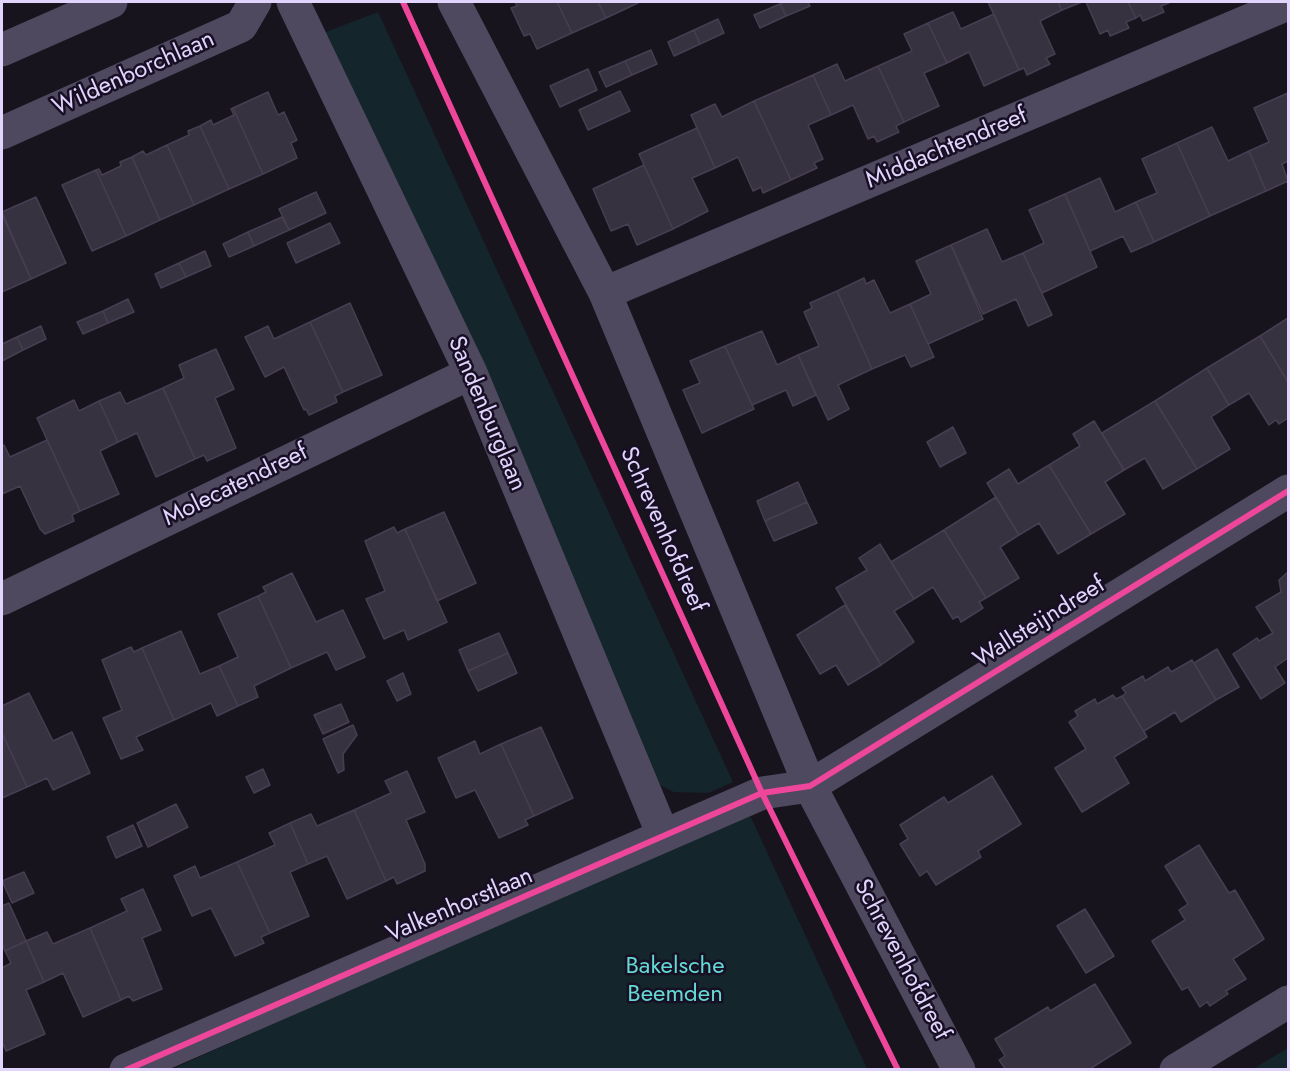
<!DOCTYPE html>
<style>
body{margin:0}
#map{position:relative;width:1290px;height:1071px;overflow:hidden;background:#18141e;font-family:Jost,sans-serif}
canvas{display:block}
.frame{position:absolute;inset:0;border:3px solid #e1d4fd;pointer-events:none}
</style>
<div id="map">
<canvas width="1290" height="1071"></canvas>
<div class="frame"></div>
</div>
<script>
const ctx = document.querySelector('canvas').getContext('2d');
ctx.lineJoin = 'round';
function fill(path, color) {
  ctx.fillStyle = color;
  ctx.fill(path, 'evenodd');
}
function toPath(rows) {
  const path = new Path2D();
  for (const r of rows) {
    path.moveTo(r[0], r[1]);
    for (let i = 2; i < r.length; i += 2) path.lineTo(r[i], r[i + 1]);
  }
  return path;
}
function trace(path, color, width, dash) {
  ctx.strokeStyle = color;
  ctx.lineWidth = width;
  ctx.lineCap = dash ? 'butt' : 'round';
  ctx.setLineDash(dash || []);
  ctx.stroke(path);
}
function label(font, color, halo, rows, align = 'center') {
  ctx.font = font + ' Jost,sans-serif';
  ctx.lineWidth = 5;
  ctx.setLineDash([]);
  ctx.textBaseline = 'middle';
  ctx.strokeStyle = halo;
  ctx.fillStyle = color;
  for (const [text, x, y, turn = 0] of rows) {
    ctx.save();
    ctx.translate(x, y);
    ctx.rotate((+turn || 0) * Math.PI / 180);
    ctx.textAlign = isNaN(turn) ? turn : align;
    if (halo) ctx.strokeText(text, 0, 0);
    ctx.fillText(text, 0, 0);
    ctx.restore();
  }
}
const green = toPath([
 [378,12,733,782,708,793,674,792,656,783,318,35],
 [748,811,867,1069,170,1070],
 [1288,1048,1288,1069,1253,1069]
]);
const building = toPath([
 [515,2,557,2,572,33,537,49,530,34,524,36,511,8,517,6,515,2],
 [557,2,598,2,606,18,572,33,557,2],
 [598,2,640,2,606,18,598,2],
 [784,2,808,2,810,6,786,16,780,4,784,2],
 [988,2,1058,2,1062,10,1040,21,1055,54,1046,58,1050,64,1027,75,1024,68,1019,70,988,2],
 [1058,2,1082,2,1062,10,1058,2],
 [1086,2,1128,2,1136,18,1126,22,1129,28,1110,36,1108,30,1100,34,1086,2],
 [1128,2,1171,2,1161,6,1164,12,1143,21,1140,15,1136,18,1128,2],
 [780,4,786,16,760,28,754,15,780,4],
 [953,12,961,29,994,14,1019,70,984,86,969,52,947,63,928,23,953,12],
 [718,19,724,33,700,44,694,30,718,19],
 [928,23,947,63,924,73,939,106,904,122,878,66,912,51,904,34,928,23],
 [694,30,700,44,674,56,668,42,694,30],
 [651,50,657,64,632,75,625,61,651,50],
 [625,61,632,75,606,87,599,72,625,61],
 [837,64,845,81,878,66,904,122,896,126,899,132,877,142,874,136,868,139,853,105,831,115,813,75,837,64],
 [588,69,597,90,560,107,550,86,588,69],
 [813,75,831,115,808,125,823,159,814,163,817,168,791,180,754,101,813,75],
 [620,91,630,111,588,130,579,110,620,91],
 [268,92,278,115,284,112,297,140,291,143,297,158,263,174,233,108,268,92],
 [1288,93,1288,161,1282,164,1288,181,1266,191,1249,151,1269,142,1254,108,1288,93],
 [754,101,791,180,763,193,761,187,753,191,738,157,715,168,691,115,715,104,722,117,754,101],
 [233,108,263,174,229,189,200,126,211,120,213,125,234,115,231,109,233,108],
 [200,126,229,189,194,205,167,145,189,135,188,131,200,126],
 [1212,127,1228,161,1249,151,1266,191,1210,216,1177,143,1212,127],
 [697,128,715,168,692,178,708,211,673,229,639,154,697,128],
 [1177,143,1210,216,1154,242,1136,202,1157,193,1142,159,1177,143],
 [167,145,194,205,160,220,132,157,143,151,146,155,167,145],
 [132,157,160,220,126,236,96,170,99,169,102,175,121,166,120,162,132,157],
 [644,165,673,229,637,245,628,224,611,231,593,189,644,165],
 [96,170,126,236,92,251,62,185,96,170],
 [1100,178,1115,212,1136,202,1154,242,1131,252,1123,236,1090,251,1065,194,1100,178],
 [316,192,326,213,289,230,279,209,316,192],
 [1065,194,1097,267,1042,293,1023,253,1044,243,1029,210,1065,194],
 [36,197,66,263,31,279,2,212,36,197],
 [2,214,31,279,2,292,2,214],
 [282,217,289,230,254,246,248,232,282,217],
 [330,223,340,243,296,263,287,243,330,223],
 [987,229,1002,262,1023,253,1052,315,1028,326,1016,299,983,314,951,245,987,229],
 [248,232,254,246,229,257,223,244,248,232],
 [951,245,983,319,928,344,910,304,931,294,916,261,951,245],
 [205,251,211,266,186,277,179,263,205,251],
 [179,263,186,277,161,288,155,274,179,263],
 [864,278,866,284,874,280,890,313,910,304,934,357,911,367,905,355,872,369,837,291,864,278],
 [837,291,872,369,838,385,849,409,828,420,798,355,819,346,804,312,812,308,810,303,837,291],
 [128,299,134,312,108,323,103,311,128,299],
 [350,303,382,375,343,392,310,322,350,303],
 [103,311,108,323,83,334,77,322,103,311],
 [1288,318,1288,382,1260,336,1288,318],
 [310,322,343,392,335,396,337,402,309,415,306,409,304,410,284,367,265,377,245,337,268,326,274,339,310,322],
 [41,326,46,339,23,350,17,337,41,326],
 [762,331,777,365,798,355,816,395,793,406,786,390,752,405,725,346,762,331],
 [1260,336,1288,382,1288,418,1279,424,1276,420,1269,425,1249,393,1229,405,1207,368,1260,336],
 [17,337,23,350,2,361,2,344,17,337],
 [725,346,754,409,702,433,683,390,700,383,690,361,725,346],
 [216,349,234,389,215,398,236,448,207,461,204,455,195,459,163,388,184,378,179,365,216,349],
 [1207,368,1229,405,1211,417,1230,449,1197,469,1155,401,1207,368],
 [163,388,195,459,156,477,137,433,118,442,99,401,120,392,126,404,163,388],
 [74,400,79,411,99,401,118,442,100,451,119,494,80,511,37,418,74,400],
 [1155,401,1197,469,1163,489,1145,458,1124,470,1102,433,1155,401],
 [1094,421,1124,470,1105,482,1125,514,1091,534,1049,465,1080,446,1073,434,1094,421],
 [953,427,966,453,940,467,927,442,953,427],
 [47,440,80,511,72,515,74,521,45,534,40,529,20,486,2,494,2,446,4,445,10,457,47,440],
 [1049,465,1091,534,1058,554,1039,523,1019,535,987,483,1009,469,1018,484,1049,465],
 [798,482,807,502,765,521,757,501,798,482],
 [996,497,1019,535,1000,547,1019,578,986,598,944,530,996,497],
 [807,502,817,523,774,541,765,521,807,502],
 [444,512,476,583,437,601,405,529,444,512],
 [394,527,397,533,405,529,447,622,408,640,404,630,384,639,366,599,385,591,365,541,394,527],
 [944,530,986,598,979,602,983,608,961,622,958,616,953,619,933,587,914,599,891,562,944,530],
 [880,544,914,599,894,611,914,642,881,665,836,588,867,570,859,558,880,544],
 [1288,572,1288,658,1275,667,1285,683,1261,699,1233,654,1257,638,1259,641,1273,633,1256,607,1281,592,1279,580,1288,572],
 [292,573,316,622,343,610,365,657,336,670,327,652,291,668,258,596,266,592,263,587,292,573],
 [258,596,291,668,254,686,258,697,238,706,219,666,238,657,218,614,258,596],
 [845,605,881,665,848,685,836,665,820,674,797,635,845,605],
 [181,631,200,674,219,666,238,706,217,716,211,703,174,720,142,648,181,631],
 [499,633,508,653,468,671,459,650,499,633],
 [131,647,134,652,142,648,174,720,136,737,143,750,121,759,103,718,122,710,102,660,131,647],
 [1217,649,1239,687,1216,700,1194,663,1217,649],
 [508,653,517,673,478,691,468,671,508,653],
 [1192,660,1216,700,1181,722,1175,712,1144,731,1147,737,1122,696,1126,693,1122,688,1143,676,1145,681,1168,667,1171,672,1192,660],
 [403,673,411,694,397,701,387,681,403,673],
 [29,693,53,741,72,732,90,773,53,790,47,778,27,787,2,733,2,706,29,693],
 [1113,695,1116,699,1122,696,1147,737,1114,757,1129,783,1082,812,1055,768,1086,749,1069,722,1078,716,1075,711,1095,699,1097,704,1113,695],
 [341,704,349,722,323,734,314,715,341,704],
 [353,725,357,735,343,754,344,770,338,773,323,739,353,725],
 [541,727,573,798,534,816,501,744,541,727],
 [2,733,27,787,2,798,2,733],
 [475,741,480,754,501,744,534,816,525,820,528,825,499,838,475,790,456,798,438,758,475,741],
 [263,769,270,785,254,793,246,777,263,769],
 [407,771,425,812,406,820,425,864,425,871,397,884,394,877,386,881,354,810,391,793,385,781,407,771],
 [992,776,1021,824,978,851,981,857,936,885,927,871,920,876,900,844,908,839,900,825,944,797,948,803,992,776],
 [176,804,188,827,148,847,137,823,176,804],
 [354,810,386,881,347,899,327,856,308,864,290,823,311,814,317,826,354,810],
 [290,823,308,864,290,872,309,916,270,933,237,862,275,845,269,833,290,823],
 [133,825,142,846,116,858,107,837,133,825],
 [1199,845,1229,893,1235,890,1264,939,1233,959,1246,979,1226,991,1228,994,1210,1006,1207,1002,1200,1007,1188,987,1182,990,1152,941,1185,920,1179,910,1188,904,1165,866,1199,845],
 [237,862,270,933,261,937,264,943,235,956,211,908,192,916,174,876,195,866,200,878,237,862],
 [24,872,34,893,12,903,2,881,24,872],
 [143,889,161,930,142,938,162,989,133,1001,129,996,121,1000,90,928,127,911,121,899,143,889],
 [9,903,26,941,5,951,2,943,2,906,9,903],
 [1085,909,1114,956,1086,973,1057,926,1085,909],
 [90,928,121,1000,83,1017,63,973,44,982,26,941,47,932,53,944,90,928],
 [26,941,44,982,26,990,45,1034,6,1051,2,1042,2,968,11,963,5,951,26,941],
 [1095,984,1131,1043,1088,1070,1006,1070,999,1060,1005,1056,995,1039,1048,1007,1050,1011,1095,984]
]);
const minor = toPath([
 [293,2,471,373,663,835],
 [454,2,605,293,810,786,959,1070],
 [2,50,111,2],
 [2,133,241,26,255,2],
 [605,293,1288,4],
 [2,599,471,373],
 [126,1070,762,793,810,786,1288,491],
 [1176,1070,1288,1002]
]);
const cycleway = toPath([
 [403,2,762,793,898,1070],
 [126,1070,762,793,810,786,1288,491]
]);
const streetNames = [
 ["Wildenborchlaan",134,74,-24],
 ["Middachtendreef",947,149,-23],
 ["Sandenburglaan",486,414,67],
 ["Molecatendreef",236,486,-26],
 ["Schrevenhofdreef",662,530,66],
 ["Wallsteijndreef",1040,623,-32],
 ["Valkenhorstlaan",460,906,-23],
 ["Schrevenhofdreef",901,960,62]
];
const parkNames = [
 ["Bakelsche",675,967],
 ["Beemden",675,995]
];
fill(green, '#14252b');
fill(building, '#373240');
trace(building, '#463f52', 1.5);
trace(minor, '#4e495f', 33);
trace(cycleway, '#ed469a', 6);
label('24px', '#e1d4fd', '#170f23', streetNames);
label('24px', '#63d9d4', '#170f23', parkNames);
</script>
